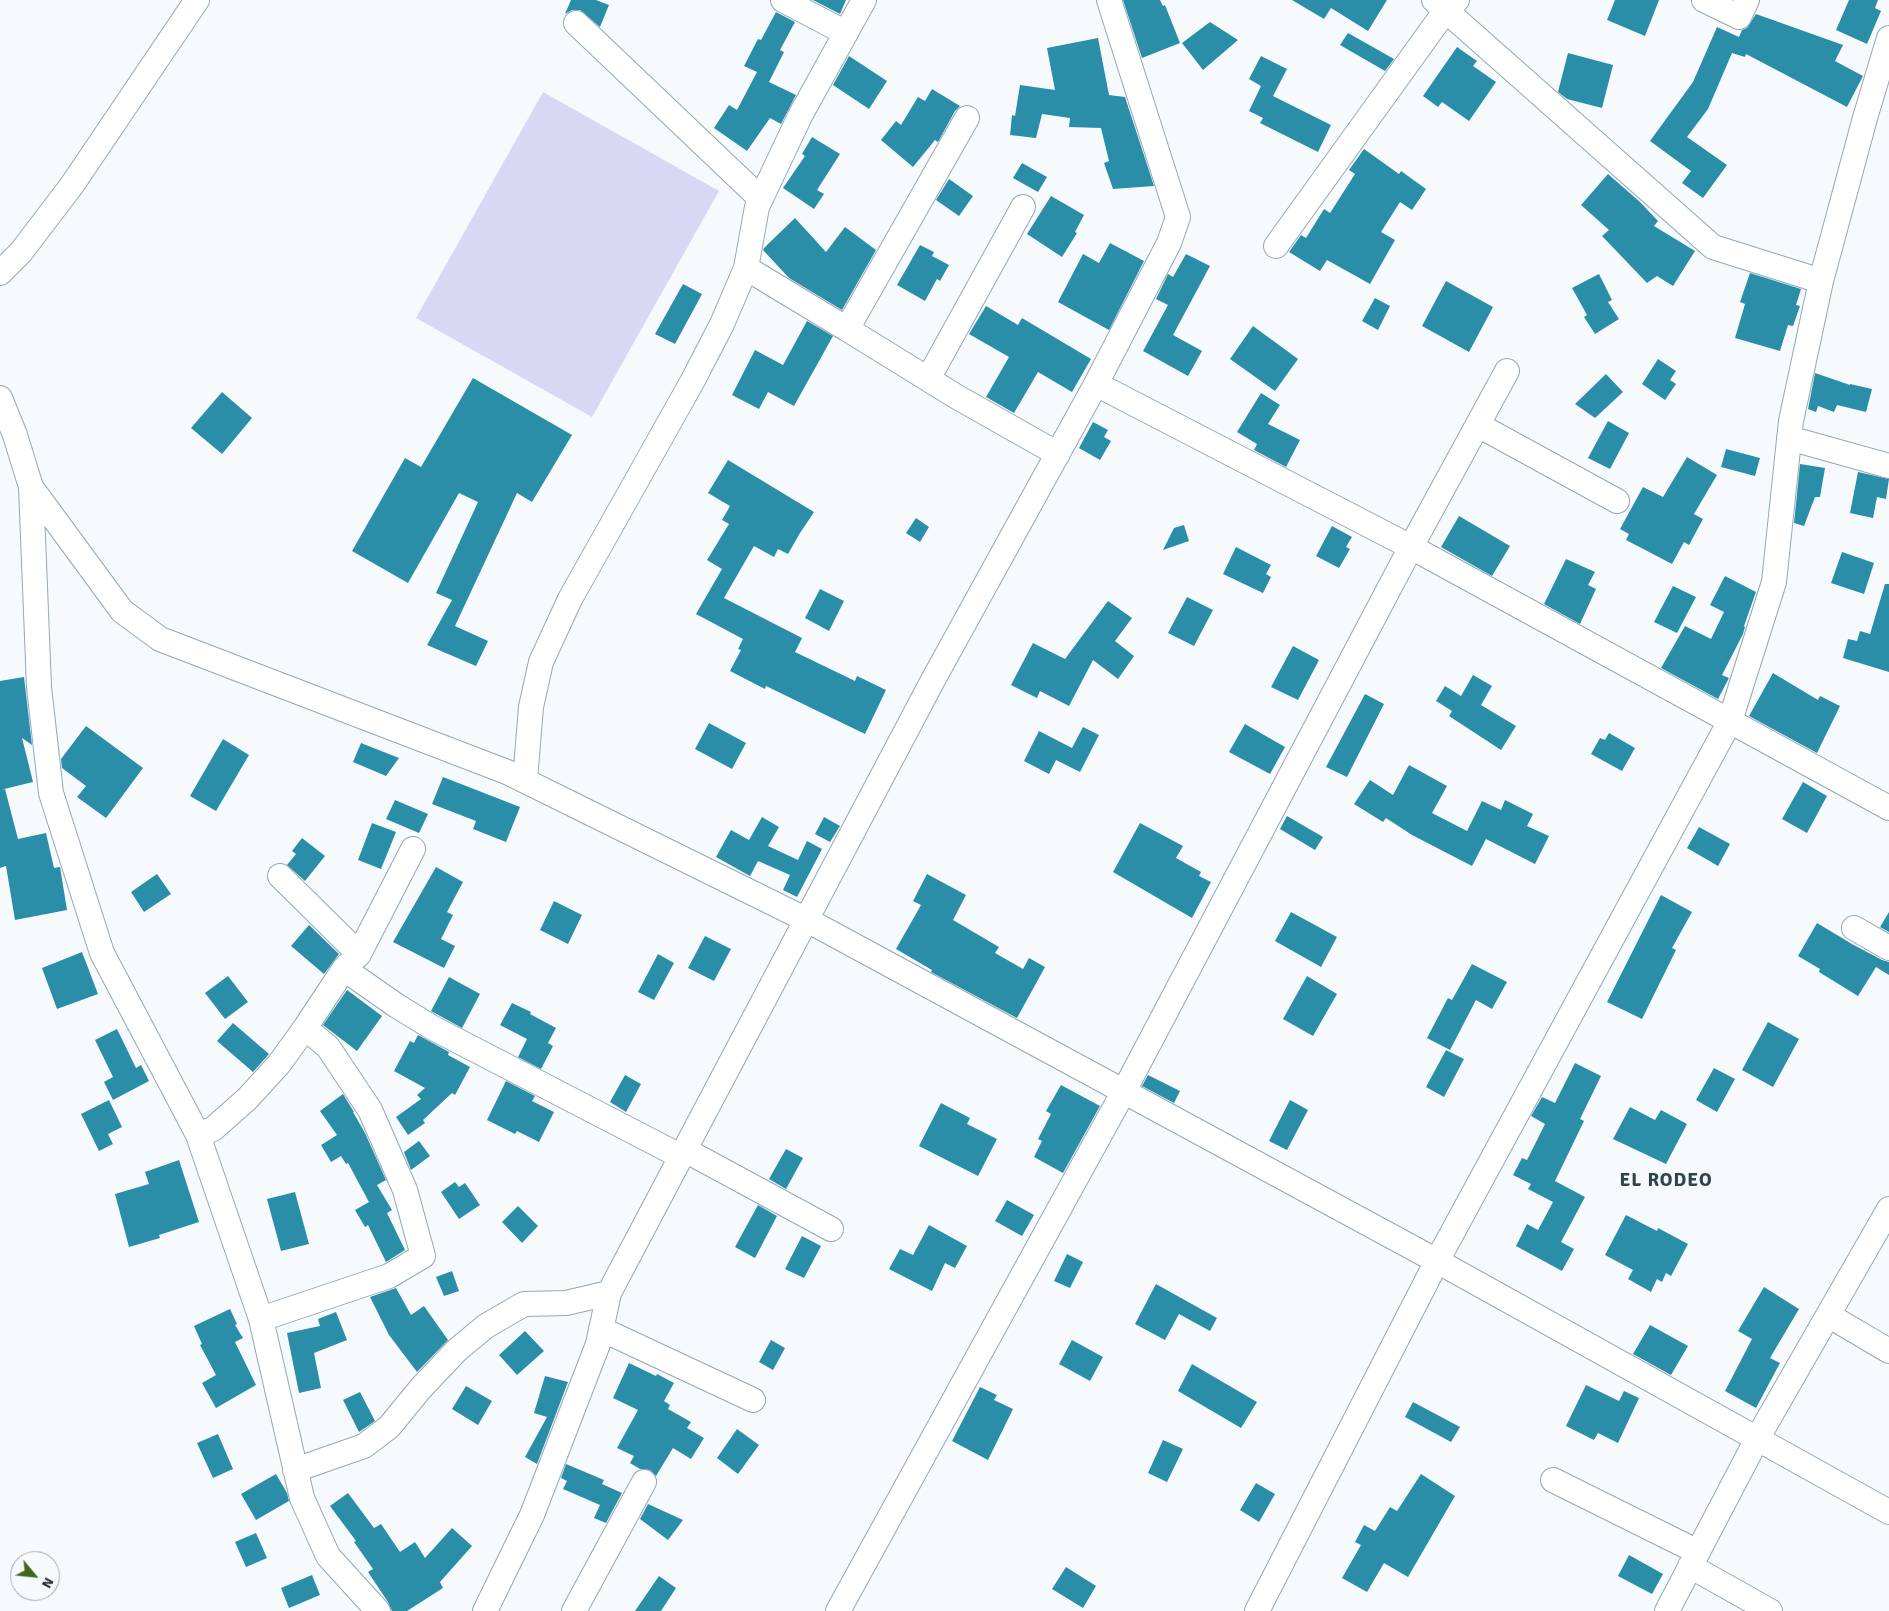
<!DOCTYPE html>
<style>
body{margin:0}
#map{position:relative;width:1889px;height:1611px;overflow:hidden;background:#f6fafd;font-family:Signika,sans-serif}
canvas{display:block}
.north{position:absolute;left:10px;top:1551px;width:50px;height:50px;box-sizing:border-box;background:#f6fafd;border:1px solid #a0a5a9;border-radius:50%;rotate:118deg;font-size:14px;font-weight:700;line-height:20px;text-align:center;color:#1e252b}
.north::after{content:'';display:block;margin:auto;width:18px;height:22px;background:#41661f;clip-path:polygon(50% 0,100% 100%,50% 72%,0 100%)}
</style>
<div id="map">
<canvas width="1889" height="1611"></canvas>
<div class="north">N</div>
</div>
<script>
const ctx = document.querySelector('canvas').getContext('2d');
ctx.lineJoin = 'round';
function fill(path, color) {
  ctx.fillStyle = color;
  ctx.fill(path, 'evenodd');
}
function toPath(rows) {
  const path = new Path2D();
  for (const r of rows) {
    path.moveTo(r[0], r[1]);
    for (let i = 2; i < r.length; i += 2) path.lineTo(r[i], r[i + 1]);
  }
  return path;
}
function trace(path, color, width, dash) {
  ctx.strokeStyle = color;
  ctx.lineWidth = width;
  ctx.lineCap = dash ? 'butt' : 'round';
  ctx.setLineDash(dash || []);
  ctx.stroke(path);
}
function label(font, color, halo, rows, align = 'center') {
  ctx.font = font + ' Signika,sans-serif';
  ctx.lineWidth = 4;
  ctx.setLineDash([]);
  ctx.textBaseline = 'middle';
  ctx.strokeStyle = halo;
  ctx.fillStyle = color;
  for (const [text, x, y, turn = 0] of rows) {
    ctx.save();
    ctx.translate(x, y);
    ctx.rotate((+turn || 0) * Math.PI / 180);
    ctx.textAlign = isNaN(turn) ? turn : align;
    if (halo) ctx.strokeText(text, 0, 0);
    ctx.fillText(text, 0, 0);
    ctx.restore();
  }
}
const green = toPath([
 [543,92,719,191,592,417,416,318]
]);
const building = toPath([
 [571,0,596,0,609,5,600,27,580,10,572,10,565,14],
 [813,0,846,0,840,14],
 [1123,0,1160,0,1163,6,1165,5,1180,43,1142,58],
 [1292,0,1387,0,1368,31,1331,8,1324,19],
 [1615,0,1659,0,1645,36,1607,20],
 [1849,0,1878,0,1875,8,1881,11,1867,44,1836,30],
 [776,12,795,22,780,50,784,52,769,82,796,95,781,124,770,118,747,151,714,128,729,105,737,110,757,72,744,66,758,39,761,40],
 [1756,14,1843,45,1835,61,1863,76,1847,107,1746,54,1745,57,1732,53,1708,109,1687,137,1727,165,1703,198,1682,183,1691,171,1650,141,1693,82,1717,27,1739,37,1742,30,1747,28],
 [1210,22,1238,40,1203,70,1182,43],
 [1348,33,1394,59,1385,71,1340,45],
 [1098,38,1109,95,1125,97,1154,186,1113,189,1104,163,1109,161,1101,128,1069,127,1070,118,1042,114,1036,138,1010,135,1012,115,1015,116,1020,85,1055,90,1047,48],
 [1457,47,1477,61,1473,66,1496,82,1469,121,1442,102,1438,107,1423,96],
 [1568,53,1613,65,1602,108,1567,99,1558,92],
 [849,56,887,81,869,109,833,85],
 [1261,56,1287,69,1273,96,1331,125,1318,152,1260,123,1263,118,1249,111,1261,86,1249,79],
 [932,89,960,106,955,111,938,142,935,140,913,167,881,140,896,121,901,125,918,97,925,101],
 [812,137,840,154,817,190,824,194,814,209,783,188,805,156,802,154],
 [1364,149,1399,174,1401,171,1426,189,1412,210,1400,202,1381,232,1395,240,1370,284,1327,260,1320,271,1289,252,1301,235,1306,238,1324,209,1330,213,1355,174,1349,170],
 [1022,163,1047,177,1038,192,1013,178],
 [1608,174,1640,202,1658,221,1654,226,1695,251,1673,286,1657,276,1647,283,1602,236,1609,230,1581,205],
 [949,179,973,196,959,216,936,200],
 [1051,196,1084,215,1075,232,1077,233,1062,257,1027,234],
 [795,218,826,252,845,227,876,250,842,310,789,278,763,250,764,248],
 [1110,243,1144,261,1109,330,1058,302,1083,254,1099,263],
 [920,245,934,252,932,256,949,265,940,281,937,279,925,301,897,285],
 [1186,254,1210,266,1173,335,1202,351,1188,376,1143,351,1168,305,1156,299,1168,274,1173,277],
 [1750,273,1801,289,1796,305,1800,306,1793,326,1788,325,1780,351,1735,338,1745,304,1740,302],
 [1599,274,1612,300,1608,302,1619,319,1595,334,1584,317,1587,315,1572,288],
 [1446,281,1493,307,1469,352,1422,326],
 [683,284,702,294,675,344,655,334],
 [1375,298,1390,306,1378,330,1362,321],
 [986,306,1018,325,1022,318,1091,359,1072,392,1038,372,1014,413,986,397,1009,357,969,334],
 [807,321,833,336,794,406,768,392,759,409,732,395,755,350,783,365],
 [1253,326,1298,359,1275,391,1230,359],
 [1658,359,1676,371,1670,380,1676,384,1665,400,1642,384],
 [1815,373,1850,385,1850,384,1872,389,1866,412,1837,405,1834,412,1818,406,1816,412,1808,409],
 [1606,374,1623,392,1595,418,1575,404],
 [473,378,572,435,532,502,517,493,455,626,488,641,476,666,427,645,452,600,436,593,478,502,459,493,408,583,352,551,405,458,421,467],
 [222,392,252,418,222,454,191,428],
 [1261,393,1280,405,1268,424,1300,440,1286,467,1254,450,1257,444,1237,432],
 [1608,421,1629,433,1610,469,1588,458],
 [1093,422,1108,430,1104,437,1111,441,1100,460,1079,448],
 [1726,449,1760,458,1755,476,1721,467],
 [1687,457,1717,475,1694,514,1703,519,1689,545,1684,542,1672,564,1626,540,1629,534,1620,529,1643,487,1663,497],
 [728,460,814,512,800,533,788,554,778,549,774,557,754,546,724,598,802,638,795,652,855,681,857,676,886,690,865,734,766,686,765,689,730,671,741,650,738,649,743,639,696,614,722,569,707,560,729,524,722,520,730,506,708,493],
 [1800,464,1825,468,1820,497,1815,497,1804,526,1794,523],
 [1858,472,1889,479,1886,499,1877,497,1873,518,1850,513],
 [1459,516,1510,546,1492,576,1441,547],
 [916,518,929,527,920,542,906,533],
 [1184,525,1189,541,1163,550,1174,528],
 [1332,526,1352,537,1346,547,1350,549,1339,568,1316,556],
 [1236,547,1271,565,1266,574,1271,577,1263,593,1223,574],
 [1842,552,1874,563,1864,594,1831,583],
 [1566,559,1595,572,1588,585,1596,589,1580,624,1544,604],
 [1725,576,1756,592,1744,626,1745,627,1743,634,1722,675,1729,678,1718,699,1661,668,1685,626,1711,639,1724,612,1710,605],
 [1885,584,1889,584,1889,672,1843,658,1848,639,1857,641,1860,631,1870,634],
 [1673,586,1696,597,1677,633,1654,622],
 [820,589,844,601,829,631,805,618],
 [1187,597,1213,610,1194,646,1168,633],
 [1108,601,1132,618,1115,641,1134,656,1118,679,1093,660,1069,706,1040,691,1037,698,1011,685,1033,643,1065,659],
 [1293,646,1319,660,1298,700,1271,687],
 [1773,673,1818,700,1820,696,1840,706,1817,753,1749,716],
 [1473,675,1492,686,1481,705,1516,726,1501,750,1449,716,1452,711,1436,701,1445,686,1461,696],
 [24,677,32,745,22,738,33,782,0,790,5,789,18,839,46,833,54,868,60,867,67,910,15,920,6,866,0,868,0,681],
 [1365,694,1384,704,1347,777,1326,767],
 [709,723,746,743,732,769,695,749],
 [1245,724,1285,747,1270,774,1229,752],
 [86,726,143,768,106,818,77,797,86,786,62,768,61,759],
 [1083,727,1099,735,1080,772,1056,760,1049,774,1024,761,1039,731,1072,748],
 [1609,733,1635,748,1622,771,1591,754,1600,738,1605,740],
 [223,739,249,755,216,811,190,796],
 [361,743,399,758,386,776,353,762],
 [1409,765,1447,786,1432,813,1467,831,1482,801,1501,810,1505,800,1533,814,1527,826,1549,836,1535,864,1486,839,1472,866,1412,835,1386,818,1383,822,1354,804,1370,780,1393,795],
 [443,777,520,807,506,842,473,829,476,821,432,804],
 [1803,782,1827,796,1807,833,1782,819],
 [395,800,428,814,419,833,386,819],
 [1287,816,1323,837,1315,850,1280,829],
 [762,817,779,827,768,846,798,860,807,841,822,849,797,897,783,890,790,875,758,861,750,876,716,857,731,830,749,840],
 [824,817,840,826,830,842,815,834],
 [372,823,396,832,381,869,358,860],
 [1140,823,1183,846,1176,858,1201,872,1199,876,1211,882,1192,918,1113,872],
 [1699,827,1730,844,1718,866,1687,848],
 [302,838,325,856,305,881,287,865,296,854,292,851],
 [436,867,463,882,447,912,453,915,441,939,455,946,444,968,393,942],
 [157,874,171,894,144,912,131,892],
 [927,874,966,895,953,920,999,947,995,953,1023,969,1029,958,1045,967,1017,1018,931,972,932,970,896,949,921,905,913,901],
 [1661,895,1692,912,1672,948,1676,950,1642,1019,1607,1002],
 [554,901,582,915,568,944,540,930],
 [1291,912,1337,937,1321,967,1275,941],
 [1889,912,1889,932,1880,927],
 [1817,923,1852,944,1882,960,1889,962,1889,975,1876,967,1858,996,1819,972,1820,969,1798,956],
 [309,925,339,954,324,974,291,946],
 [705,936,731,949,714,981,688,968],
 [82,952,98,994,57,1009,42,968],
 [658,954,674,963,654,1000,638,992],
 [1472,964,1507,982,1492,1009,1476,1000,1450,1050,1427,1038,1448,998,1452,1000],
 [228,976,248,1002,225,1019,205,993],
 [1307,976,1337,994,1313,1036,1283,1019],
 [449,977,480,994,462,1028,431,1011],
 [347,990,382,1016,357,1051,323,1025],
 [512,1003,531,1012,530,1014,556,1028,548,1043,553,1046,541,1069,518,1057,527,1039,500,1025],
 [1768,1022,1799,1039,1773,1087,1742,1070],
 [233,1023,269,1054,253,1072,217,1041],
 [117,1029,136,1068,141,1065,149,1081,113,1100,104,1082,113,1077,95,1040],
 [418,1035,449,1052,448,1055,470,1067,455,1095,452,1093,423,1120,425,1123,408,1135,396,1117,421,1099,417,1095,425,1088,394,1071,410,1041,414,1043],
 [1446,1050,1464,1059,1444,1097,1426,1087],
 [1575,1063,1601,1076,1580,1119,1584,1121,1555,1181,1585,1197,1561,1242,1574,1249,1562,1271,1516,1246,1527,1224,1538,1230,1553,1202,1528,1189,1531,1184,1513,1175,1522,1158,1527,1160,1545,1124,1531,1116,1542,1097,1555,1103],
 [1714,1068,1735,1079,1717,1112,1696,1100],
 [625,1075,641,1084,626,1112,610,1102],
 [1148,1075,1180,1091,1174,1103,1142,1086],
 [506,1081,535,1096,532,1101,554,1112,539,1142,517,1131,515,1134,487,1120],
 [1061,1085,1100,1106,1063,1173,1034,1157,1042,1141,1038,1139,1051,1114,1046,1111],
 [343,1094,354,1112,353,1112,365,1133,386,1180,377,1185,392,1210,387,1213,405,1250,386,1262,368,1225,365,1227,355,1210,369,1202,348,1163,346,1164,341,1156,331,1162,321,1145,337,1135,320,1111],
 [109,1100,122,1127,108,1134,113,1144,99,1151,81,1114],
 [1290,1100,1308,1110,1287,1150,1269,1141],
 [941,1103,970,1118,967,1124,997,1139,978,1176,919,1146],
 [1630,1107,1655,1120,1661,1110,1687,1124,1666,1164,1613,1139],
 [419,1141,430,1156,411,1170,404,1152],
 [786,1149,803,1158,786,1189,769,1179],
 [179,1160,199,1222,159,1235,160,1238,129,1247,115,1194,149,1184,145,1172],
 [455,1182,459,1187,465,1183,480,1205,459,1219,441,1192],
 [295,1192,309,1244,281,1251,267,1199],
 [1007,1200,1034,1215,1022,1236,995,1221],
 [758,1205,777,1216,755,1258,735,1247],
 [518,1206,538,1226,522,1243,502,1222],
 [1626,1215,1657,1231,1658,1228,1688,1244,1671,1276,1666,1273,1662,1282,1657,1279,1651,1292,1628,1279,1633,1270,1605,1255],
 [929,1225,967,1246,955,1268,945,1263,932,1291,889,1269,900,1249,913,1255],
 [802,1236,821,1246,804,1278,785,1269],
 [1067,1254,1083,1262,1070,1288,1054,1281],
 [452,1271,459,1291,444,1296,436,1277],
 [1156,1284,1217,1318,1210,1331,1179,1314,1165,1340,1135,1324],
 [1764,1287,1799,1309,1770,1358,1780,1363,1756,1408,1725,1391,1752,1339,1738,1331],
 [396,1288,411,1315,424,1306,448,1340,417,1372,389,1335,370,1297],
 [230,1309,237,1324,235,1325,243,1338,235,1342,256,1385,216,1408,202,1383,216,1375,200,1345,202,1344,194,1326],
 [336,1312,347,1340,314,1353,321,1388,299,1393,287,1333,320,1326,318,1319],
 [1650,1325,1688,1346,1671,1375,1633,1354],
 [525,1331,544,1351,517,1375,499,1355],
 [771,1340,785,1348,773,1370,759,1362],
 [1072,1340,1103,1357,1090,1381,1059,1364],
 [629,1363,656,1376,657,1374,674,1383,664,1401,670,1405,668,1409,691,1422,687,1428,704,1438,691,1459,673,1448,656,1476,650,1470,640,1469,630,1463,634,1456,617,1448,638,1410,613,1398],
 [1192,1364,1257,1402,1241,1428,1178,1391],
 [545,1376,568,1382,537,1464,525,1457,547,1417,534,1413],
 [1586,1385,1619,1401,1624,1391,1639,1398,1618,1443,1598,1433,1594,1440,1566,1426],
 [466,1386,492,1401,478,1425,452,1409],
 [980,1387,997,1395,994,1400,1013,1409,988,1460,952,1441],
 [360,1392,375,1421,359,1432,343,1400],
 [1413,1402,1460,1427,1451,1442,1405,1417],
 [737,1429,759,1445,738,1474,717,1458],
 [218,1434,233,1469,213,1478,197,1443],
 [1163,1440,1183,1449,1167,1482,1148,1473],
 [566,1464,604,1480,602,1484,622,1493,606,1523,594,1518,600,1505,563,1489,567,1481,561,1478],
 [276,1474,287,1493,289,1501,256,1520,241,1494],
 [1421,1474,1455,1496,1408,1577,1384,1563,1367,1592,1342,1578,1361,1545,1355,1542,1364,1525,1375,1531,1390,1507,1397,1511],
 [1256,1483,1275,1494,1259,1522,1240,1510],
 [348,1493,374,1528,381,1524,400,1552,415,1542,425,1558,452,1528,472,1546,440,1582,443,1588,407,1611,392,1611,388,1602,368,1572,373,1569,354,1542,356,1541,330,1506],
 [648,1504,683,1520,668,1540,640,1519],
 [256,1533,267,1558,246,1567,235,1542],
 [1629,1555,1663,1574,1652,1594,1618,1576],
 [1066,1567,1096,1586,1083,1608,1052,1589],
 [312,1575,320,1595,289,1608,281,1588],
 [659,1576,676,1588,661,1611,635,1611]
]);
const minor = toPath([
 [783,0,846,33],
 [1434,0,1713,247,1821,281],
 [1704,0,1739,17,1747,0],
 [576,23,761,199],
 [967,118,847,329,957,397,1058,454],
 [1276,246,1446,10,1457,0],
 [746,268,847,329],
 [0,273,21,252,72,185,197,0],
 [928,379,1023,207],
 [1096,384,1411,547,1889,808],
 [0,398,15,435,31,487,39,687,51,793,102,953,198,1135,261,1319,302,1498,328,1556,378,1611],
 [1478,425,1617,501],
 [1789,438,1889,466],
 [31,487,122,611,160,639,507,772,807,920,1437,1261,1889,1512],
 [525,780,531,707,541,662,570,599,692,382,722,324,746,268,757,207,800,116,864,0],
 [1854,928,1889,948],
 [359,954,413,849],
 [344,969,397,1006,433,1028,682,1157],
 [198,1135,213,1129,247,1099,279,1064,305,1028,344,969,359,954,280,876],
 [685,1150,831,1229],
 [1828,1315,1889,1351],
 [261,1319,389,1276,423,1256,405,1190,370,1110,328,1047,305,1028],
 [601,1329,753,1400],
 [295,1470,364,1446,389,1427,421,1388,457,1350,486,1326,524,1304,566,1303,609,1293],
 [1553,1480,1698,1552],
 [1690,1566,1770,1611],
 [485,1611,532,1515,598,1344,609,1293,933,680,1096,384,1169,243,1178,217,1109,0],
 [574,1611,644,1482],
 [838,1611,1124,1091,1411,547,1507,371],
 [1257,1611,1437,1261,1730,721,1774,582,1791,421,1821,281,1865,118,1889,38],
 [1667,1611,1757,1439,1889,1209]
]);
const districtNames = [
 ["EL RODEO",1666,1181]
];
fill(green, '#d8d8f4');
fill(building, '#2a8ea9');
trace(minor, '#94a7b5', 26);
trace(minor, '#fff', 24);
ctx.letterSpacing = '1px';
label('bold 19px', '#31414d', '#f6fafd', districtNames);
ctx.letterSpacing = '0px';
</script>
